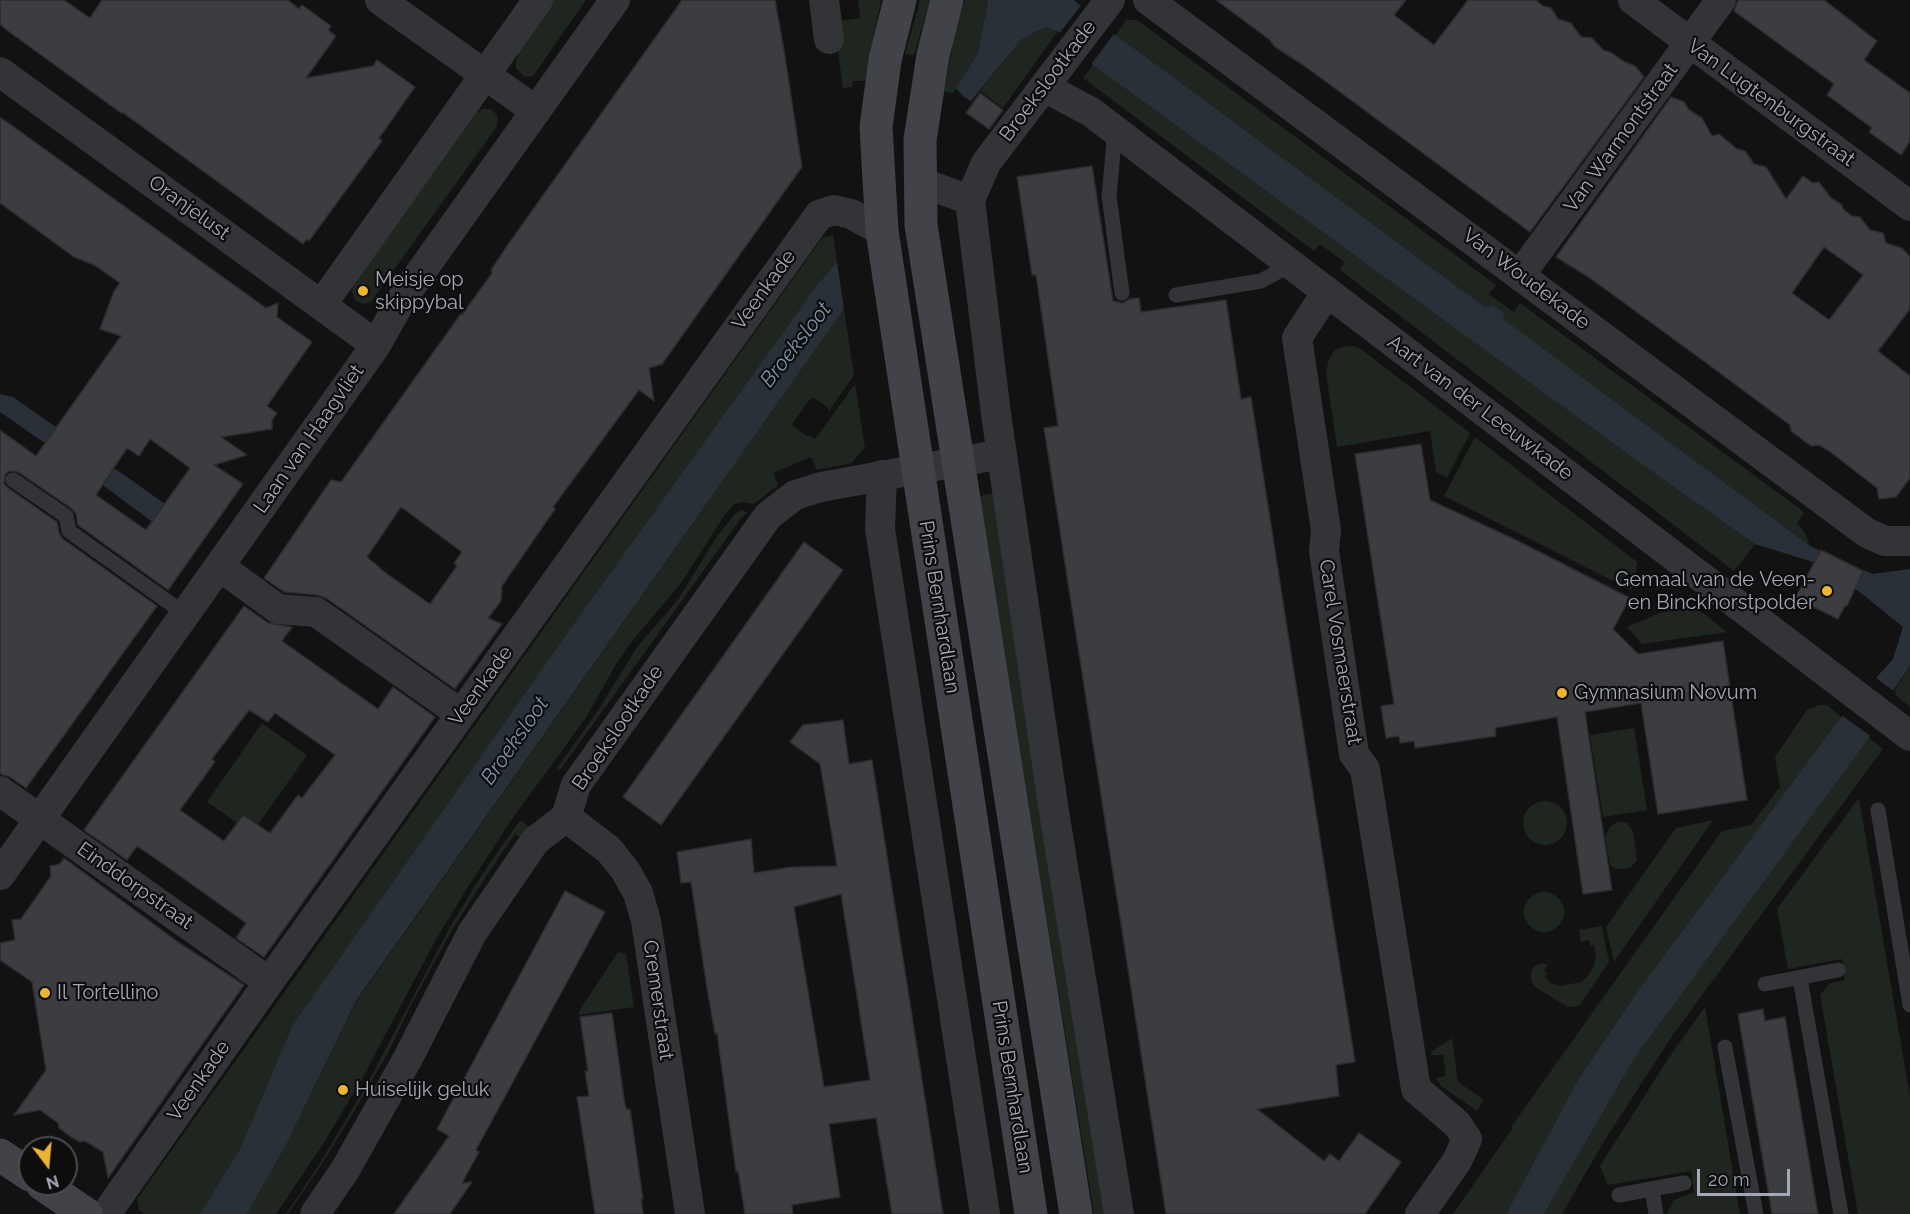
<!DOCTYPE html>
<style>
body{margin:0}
#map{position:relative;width:1910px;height:1214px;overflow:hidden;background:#121213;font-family:Raleway,sans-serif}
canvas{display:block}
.north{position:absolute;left:18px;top:1136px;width:60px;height:60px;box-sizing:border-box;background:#0d0d0e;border:2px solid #494b50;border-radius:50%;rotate:164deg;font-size:16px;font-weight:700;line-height:24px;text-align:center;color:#a4a8b4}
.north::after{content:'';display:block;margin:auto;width:21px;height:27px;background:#ebb433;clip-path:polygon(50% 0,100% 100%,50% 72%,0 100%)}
.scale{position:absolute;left:1697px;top:1169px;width:93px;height:27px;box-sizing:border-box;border:3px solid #a4a8b4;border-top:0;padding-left:8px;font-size:18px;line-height:21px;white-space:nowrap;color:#a4a8b4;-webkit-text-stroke:4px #0d0d0e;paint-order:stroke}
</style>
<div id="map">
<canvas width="1910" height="1214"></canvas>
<div class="north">N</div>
<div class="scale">20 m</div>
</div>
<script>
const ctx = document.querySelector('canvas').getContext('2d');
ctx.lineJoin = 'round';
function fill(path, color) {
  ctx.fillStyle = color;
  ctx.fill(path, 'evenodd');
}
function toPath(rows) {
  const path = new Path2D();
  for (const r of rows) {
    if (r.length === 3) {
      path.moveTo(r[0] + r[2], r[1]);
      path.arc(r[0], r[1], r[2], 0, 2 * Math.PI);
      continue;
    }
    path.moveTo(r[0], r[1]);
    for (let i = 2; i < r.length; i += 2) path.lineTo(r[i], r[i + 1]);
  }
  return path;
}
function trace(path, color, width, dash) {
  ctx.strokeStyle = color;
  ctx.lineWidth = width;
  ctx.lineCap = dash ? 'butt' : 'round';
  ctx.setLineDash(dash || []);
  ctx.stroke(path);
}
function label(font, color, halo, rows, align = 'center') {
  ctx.font = font + ' Raleway,sans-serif';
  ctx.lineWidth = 4.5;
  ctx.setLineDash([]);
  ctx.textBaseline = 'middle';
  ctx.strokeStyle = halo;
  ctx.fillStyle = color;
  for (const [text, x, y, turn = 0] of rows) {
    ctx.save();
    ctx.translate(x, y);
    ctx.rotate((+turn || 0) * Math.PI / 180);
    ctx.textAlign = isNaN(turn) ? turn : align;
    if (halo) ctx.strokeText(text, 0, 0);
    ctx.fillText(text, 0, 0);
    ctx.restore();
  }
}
const green = toPath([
 [550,0,586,0,533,76,525,77,516,68,516,61,518,55,513,52],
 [858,0,881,0,865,81,853,81,852,87,843,88,838,51,842,39,840,21,860,18],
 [920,0,930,0,914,55,905,54],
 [965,0,988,0,978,53,953,93,944,92,954,37],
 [1126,20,1137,20,1496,285,1489,294,1514,312,1520,303,1804,512,1797,523,1805,533,1810,546,1502,319,1492,305,1485,307,1116,35],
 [1047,28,1058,31,1003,108,980,91,1021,40,1036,31],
 [1093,65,1661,478,1755,544,1734,571,1340,270,1344,262,1320,244,1314,251,1083,78],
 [472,108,477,112,483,109,491,109,498,116,497,126,371,302,363,304,355,300,351,290,355,282],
 [833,235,837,262,817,285,570,629,292,1026,241,1147,200,1214,145,1214,139,1210,137,1199,822,238],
 [844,309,854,375,829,411,828,408,814,398,810,399,793,423,793,426,807,436,811,436,815,439,855,384,865,447,852,463,817,470,811,457,773,473,778,485,754,504,743,502,734,504,724,516,681,583,633,640,615,666,585,719,510,822,466,890,435,941,362,1079,323,1144,276,1214,247,1214,286,1145,356,1002],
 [1353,346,1361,349,1470,433,1447,478,1436,472,1430,431,1337,447,1326,374,1328,362,1334,351,1342,347],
 [1475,437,1637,562,1636,575,1631,590,1444,496],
 [994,493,1105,1214,1094,1214,979,496],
 [741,510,748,513,742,517,560,770,557,768,599,709,637,647,677,601,718,535,735,514],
 [1690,609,1699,610,1727,632,1642,644,1627,627,1662,612],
 [1910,666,1910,707,1893,693],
 [1819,705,1827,705,1841,717,1638,991,1579,1078,1506,1214,1453,1214,1512,1129,1511,1127,1722,831,1751,825,1780,787,1775,757,1807,710],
 [262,723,307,755,252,833,207,802],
 [1634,728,1647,810,1603,817,1590,735],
 [1869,738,1883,749,1672,1036,1603,1143,1562,1214,1544,1214,1634,1059],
 [1859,798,1910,1097,1910,1214,1858,1214,1820,995,1830,983,1845,980,1842,959,1788,969,1777,909],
 [1545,823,22],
 [520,820,533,829,525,840,515,834,485,878,452,930,410,1007,388,1053,349,1120,322,1164,288,1214,286,1214,320,1163,367,1084,450,927,481,876],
 [1713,820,1614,962,1606,927,1676,828],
 [1618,821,1627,823,1633,831,1637,860,1632,866,1625,869,1616,869,1610,865,1605,836,1610,827],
 [1544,912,20],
 [1602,926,1609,962,1579,1006,1568,1007,1535,987,1531,981,1531,973,1533,967,1539,964,1548,964,1544,970,1548,973,1545,977,1551,983,1560,986,1581,982,1589,975,1594,965,1596,954,1594,945,1591,946,1589,940,1581,942,1579,930],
 [618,952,626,954,634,1007,579,1015,579,1011],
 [1705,1007,1740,1214,1667,1214,1674,1200,1694,1192,1691,1171,1608,1185,1600,1166,1668,1059],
 [1452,1038,1458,1082,1484,1100,1477,1111,1441,1086,1436,1078,1446,1076,1443,1055,1431,1055,1431,1052]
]);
const water = toPath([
 [988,0,1074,0,1116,35,1485,307,1492,305,1504,313,1503,319,1810,546,1872,574,1910,569,1910,666,1894,689,1869,738,1634,1059,1544,1214,1506,1214,1579,1078,1638,991,1841,717,1893,659,1903,627,1861,593,1816,563,1755,544,1661,478,1093,65,1058,31,1047,28,1036,31,1021,40,971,101,964,97,956,88,978,53],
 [837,262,844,309,356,1001,286,1145,247,1214,200,1214,241,1147,292,1026,570,629,817,285],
 [0,394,13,397,188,520,174,538,65,457,0,412]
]);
const pier = toPath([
 [1082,4,1116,31,1090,66,1058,35],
 [1875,677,1896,693,1873,738,1840,714]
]);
const building = toPath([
 [0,0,64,0,90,18,102,0,288,0,299,9,302,5,331,26,328,30,336,36,306,78,373,66,377,60,415,87,379,138,382,141,309,241,307,239,303,244,122,112,121,113,8,31,0,24,0,0],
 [682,0,775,0,784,50,802,167,662,364,649,368,654,401,639,390,553,507,555,509,502,586,501,601,488,618,502,624,455,689,326,598,317,595,284,592,264,578,331,480,341,482,440,343,461,314,462,315,492,273,491,270,507,246,682,0],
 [401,507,462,552,454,563,457,566,430,604,387,574,367,557,401,507],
 [1216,0,1406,0,1394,15,1434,45,1468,0,1536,0,1543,6,1551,8,1558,19,1571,23,1581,37,1592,38,1603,50,1612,53,1623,61,1635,66,1644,77,1530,232,1306,67,1274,46,1270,40,1216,0],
 [1738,0,1824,0,1877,41,1864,60,1910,93,1910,141,1901,155,1869,132,1872,128,1827,95,1834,84,1734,11,1738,0],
 [980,93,1003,110,989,129,966,113,980,93],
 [1671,97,1684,102,1689,110,1702,118,1712,136,1719,134,1737,149,1745,151,1754,164,1766,167,1786,199,1803,176,1813,183,1819,182,1831,198,1842,205,1843,209,1852,216,1860,217,1870,230,1883,233,1886,243,1902,248,1910,257,1910,309,1878,351,1910,376,1910,478,1896,497,1879,499,1877,488,1829,451,1819,445,1811,446,1791,431,1790,425,1694,354,1590,278,1556,257,1671,97],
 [1824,247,1863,275,1829,320,1792,293,1824,247],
 [0,117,266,308,278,303,277,317,312,342,267,406,277,413,272,420,272,429,221,437,247,455,214,465,243,484,168,590,78,525,76,514,71,508,18,472,9,471,5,475,4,484,8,488,57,522,59,533,63,539,157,606,26,788,10,777,0,774,0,430,36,456,121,336,100,329,114,291,120,283,94,265,74,257,0,203,0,117],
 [150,439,190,468,146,530,96,495,127,448,139,456,150,439],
 [1092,166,1113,301,1123,303,1129,299,1139,298,1141,312,1226,300,1241,399,1251,397,1355,1062,1336,1065,1339,1096,1257,1109,1324,1161,1330,1154,1339,1161,1359,1133,1401,1162,1365,1214,1166,1214,1044,428,1058,426,1036,275,1032,275,1017,177,1092,166],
 [1421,444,1430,500,1516,540,1630,598,1613,629,1638,654,1723,641,1747,800,1658,814,1641,703,1585,712,1612,890,1583,894,1557,717,1495,728,1496,736,1415,748,1414,741,1400,743,1399,736,1386,738,1381,706,1394,704,1355,454,1421,444],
 [804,542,843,570,661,825,623,797,804,542],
 [1821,550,1863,571,1847,606,1845,606,1838,619,1795,598,1821,550],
 [244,606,268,623,292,627,282,641,378,709,393,687,435,717,264,957,236,938,246,923,159,861,137,846,127,860,84,830,244,606],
 [249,710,268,722,275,713,335,755,302,798,298,795,270,833,243,815,224,841,180,810,215,762,212,759,249,710],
 [843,720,849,764,872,760,943,1214,892,1214,876,1118,829,1124,840,1197,792,1205,793,1214,745,1214,738,1171,736,1172,717,1033,715,1034,706,982,691,882,681,883,677,852,751,839,754,873,792,867,837,866,820,764,790,742,803,725,843,720],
 [841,894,870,1080,824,1087,794,907,841,894],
 [64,858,178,942,244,985,108,1178,103,1152,85,1141,80,1142,71,1137,59,1128,58,1123,40,1110,14,1115,46,1070,32,982,0,960,0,943,15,940,12,920,21,919,51,876,50,866,60,864,64,858],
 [565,891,605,912,476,1150,479,1152,462,1183,472,1182,450,1214,394,1214,449,1136,437,1129,565,891],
 [1763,1009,1765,1021,1785,1017,1818,1214,1772,1214,1738,1014,1763,1009],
 [612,1013,625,1105,627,1110,630,1109,643,1199,641,1199,643,1214,595,1214,577,1097,589,1096,585,1071,588,1071,580,1017,612,1013]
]);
const lane = toPath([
 [1115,130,1109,196,1122,293],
 [1176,295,1261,281,1292,264],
 [13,480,66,516,69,531,185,614],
 [1878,810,1910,1005],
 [1800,978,1841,1214],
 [1765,984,1838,970],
 [1725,1047,1756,1214],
 [1652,1189,1656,1214],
 [1619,1195,1684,1183]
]);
const street = toPath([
 [380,0,536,111],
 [824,0,829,39],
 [1110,0,986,163,970,200,996,414,1053,805,1119,1214],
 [1148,0,1867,533,1885,541,1910,541],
 [1633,0,1910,206],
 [0,72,376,345],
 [1044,87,1091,112,1910,736],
 [920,182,970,200],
 [1520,275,1721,0],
 [1327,292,1297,338,1326,530,1324,551,1354,754,1365,769,1416,1089,1457,1124,1467,1139,1457,1161,1420,1214],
 [322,304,538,0],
 [882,475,880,529,985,1214],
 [219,566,278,609,316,612,461,714],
 [0,791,269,982],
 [566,817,609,850,625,870,638,893,646,921,690,1214],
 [0,875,376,345,403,297,615,0],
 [106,1214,269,982,819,215,834,210,851,214,882,231],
 [315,1214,345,1170,408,1058,472,933,535,841,566,817,576,785,768,516,795,495,821,487,1002,454]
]);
const secondary = toPath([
 [900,0,885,60,876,127,882,231,1031,1214],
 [947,0,933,55,920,140,921,225,1076,1214],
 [0,1155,30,1175],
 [42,1184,86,1214]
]);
const markers = [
 [363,291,6,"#ebb433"],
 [1827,591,6,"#ebb433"],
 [1562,693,6,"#ebb433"],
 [45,993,6,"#ebb433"],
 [343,1090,6,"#ebb433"]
];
const streetNames = [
 ["Broekslootkade",1048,81,-53],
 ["Van Lugtenburgstraat",1771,103,36],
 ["Van Warmontstraat",1621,138,-54],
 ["Oranjelust",189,208,36],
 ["Van Woudekade",1526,279,37],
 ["Veenkade",764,290,-54],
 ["Aart van der Leeuwkade",1480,408,37],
 ["Laan van Haagvliet",309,439,-55],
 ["Prins Bernhardlaan",939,607,81],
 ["Carel Vosmaerstraat",1340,652,81],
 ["Veenkade",481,686,-54],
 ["Broekslootkade",618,728,-56],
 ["Einddorpstraat",135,886,35],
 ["Cremerstraat",658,1000,82],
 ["Veenkade",199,1081,-55],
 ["Prins Bernhardlaan",1012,1087,81]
];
const poiNames = [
 ["Meisje op",375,280],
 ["skippybal",375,303],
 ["Gemaal van de Veen-",1815,580,"right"],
 ["en Binckhorstpolder",1815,603,"right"],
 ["Gymnasium Novum",1574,693],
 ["Il Tortellino",57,993],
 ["Huiselijk geluk",355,1090]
];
const waterNames = [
 ["Broeksloot",796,345,-52],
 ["Broeksloot",515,741,-55]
];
fill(green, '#1e261f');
fill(water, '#293037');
fill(pier, '#121213');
fill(building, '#3c3d40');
trace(building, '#2c2c2f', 1.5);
trace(lane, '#333438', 15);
trace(street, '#333438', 30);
trace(secondary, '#414348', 33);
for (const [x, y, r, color] of markers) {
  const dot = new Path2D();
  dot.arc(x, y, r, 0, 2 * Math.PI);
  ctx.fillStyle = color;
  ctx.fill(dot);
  trace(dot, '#0d0d0e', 2);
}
label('20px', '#a4a8b4', '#0d0d0e', streetNames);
label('20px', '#a4a8b4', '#0d0d0e', poiNames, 'left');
label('italic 21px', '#7c94ae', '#0d0d0e', waterNames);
</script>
